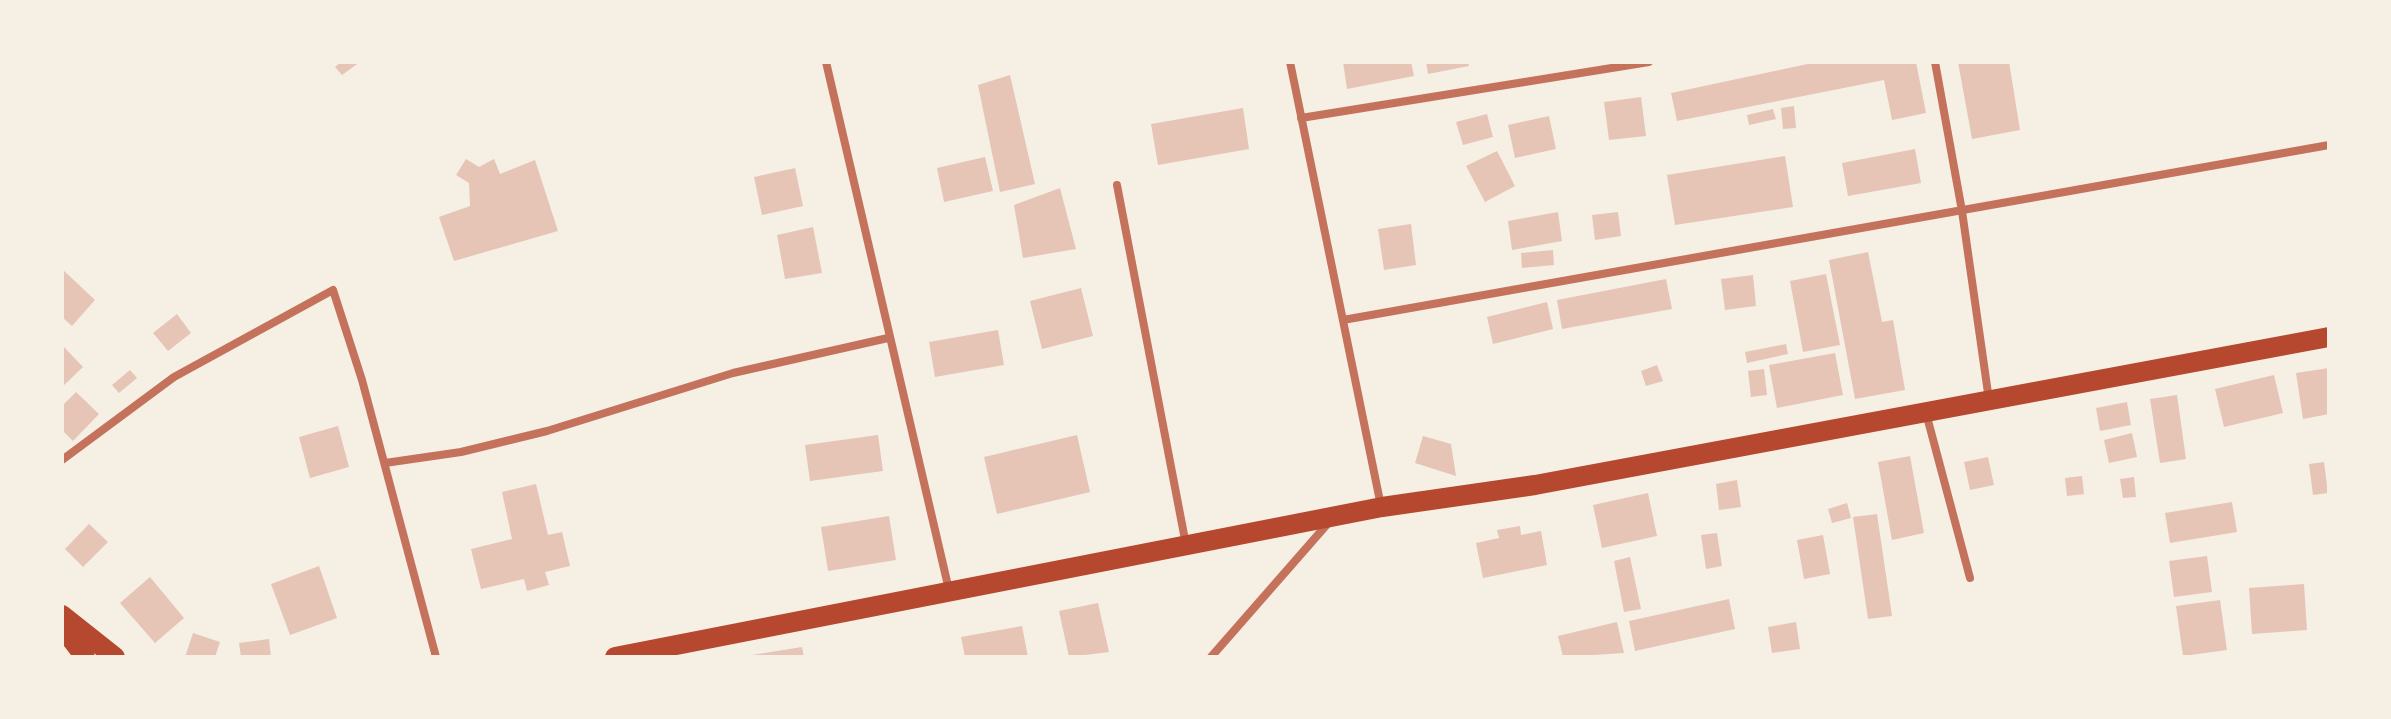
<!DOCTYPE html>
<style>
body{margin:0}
#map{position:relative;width:2391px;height:719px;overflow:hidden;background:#f6efe4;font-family:"Source Serif 4",serif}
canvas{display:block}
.frame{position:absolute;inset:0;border:64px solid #f6efe4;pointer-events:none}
</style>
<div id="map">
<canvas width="2391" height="719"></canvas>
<div class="frame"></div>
</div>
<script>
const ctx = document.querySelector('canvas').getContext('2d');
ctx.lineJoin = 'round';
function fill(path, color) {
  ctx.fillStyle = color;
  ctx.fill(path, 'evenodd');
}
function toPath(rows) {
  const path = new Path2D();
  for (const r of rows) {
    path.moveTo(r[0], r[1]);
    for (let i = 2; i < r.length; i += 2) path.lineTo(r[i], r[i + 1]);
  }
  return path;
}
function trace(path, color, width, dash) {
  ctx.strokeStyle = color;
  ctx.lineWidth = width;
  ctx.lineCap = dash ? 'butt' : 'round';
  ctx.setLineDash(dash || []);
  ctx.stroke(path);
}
const building = toPath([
 [341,62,360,62,342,75,335,67],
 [1343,62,1411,62,1414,76,1347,89],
 [1426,62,1468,62,1469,66,1428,74],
 [1817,62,1916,62,1926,113,1892,120,1884,80,1677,121,1671,93],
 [1958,62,2009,62,2020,130,1972,139],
 [1010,75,1035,184,1000,192,978,85],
 [1641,97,1646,136,1609,140,1604,102],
 [1794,106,1796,128,1783,129,1781,108],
 [1243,108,1249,149,1158,165,1151,124],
 [1773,109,1776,119,1749,125,1747,115],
 [1487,114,1493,137,1463,145,1456,122],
 [1549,116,1556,149,1515,158,1508,125],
 [1915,149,1921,183,1848,196,1842,163],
 [1497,151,1515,186,1485,202,1466,166],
 [1785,156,1793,207,1675,225,1667,175],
 [985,157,993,191,944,202,937,168],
 [466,159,479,167,494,159,500,174,535,160,558,231,454,261,439,217,470,206,469,183,456,175],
 [795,168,803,206,762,215,754,177],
 [1060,188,1076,249,1023,258,1014,205],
 [1558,212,1562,241,1512,250,1508,221],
 [1618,212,1621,236,1595,240,1592,215],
 [1411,224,1416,265,1384,270,1378,229],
 [813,227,822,273,785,279,777,235],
 [1553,250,1554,265,1522,268,1521,253],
 [1868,252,1882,322,1893,320,1905,390,1855,399,1829,260],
 [62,269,95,300,72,326,62,317],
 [1826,274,1840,345,1803,352,1790,281],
 [1753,275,1756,306,1725,310,1721,279],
 [1666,279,1672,309,1562,329,1557,300],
 [1081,288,1093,336,1042,349,1030,301],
 [1547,302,1553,329,1493,344,1487,317],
 [177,314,191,333,168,351,153,333],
 [998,330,1004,365,935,377,929,342],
 [1786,344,1788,354,1747,363,1745,352],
 [62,345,83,367,62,387],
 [1835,353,1843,395,1777,408,1769,365],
 [1657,365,1663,381,1646,386,1641,371],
 [2329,368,2329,414,2303,419,2296,373],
 [1764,369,1767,395,1751,397,1748,371],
 [130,370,137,378,119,393,112,385],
 [2274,375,2283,413,2224,427,2215,389],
 [76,392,99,414,73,441,62,430,62,406],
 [2177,395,2186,459,2160,463,2150,399],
 [2127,402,2131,425,2100,431,2096,408],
 [338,426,349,467,310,478,299,437],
 [2132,433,2137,457,2109,463,2104,440],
 [878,435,883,471,810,481,805,445],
 [1077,435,1090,492,997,514,984,457],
 [1423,436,1451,444,1456,476,1415,463],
 [1910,456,1924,533,1892,540,1878,462],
 [1988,457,1994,485,1970,490,1964,462],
 [2324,462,2328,493,2313,495,2309,464],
 [2082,476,2084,494,2067,496,2065,478],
 [2134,477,2136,497,2123,498,2120,479],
 [1737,480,1741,507,1719,510,1716,484],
 [536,484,548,535,562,532,570,566,545,572,549,585,527,591,524,579,481,589,471,549,512,539,502,492],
 [1648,493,1657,536,1602,548,1593,505],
 [2232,502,2237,532,2170,543,2165,513],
 [1847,503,1851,518,1832,523,1828,509],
 [1877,514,1892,616,1868,619,1853,517],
 [889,516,896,560,828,571,821,527],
 [89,524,108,542,83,567,65,549],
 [1520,526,1521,535,1541,531,1547,565,1483,578,1476,543,1499,538,1497,530],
 [1717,533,1722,566,1706,569,1701,535],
 [1823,535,1830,574,1804,579,1797,540],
 [2207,556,2212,592,2174,597,2169,561],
 [1630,557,1641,609,1624,612,1614,561],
 [319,566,337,618,290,635,271,584],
 [150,577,184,618,155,643,120,603],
 [2304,584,2307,630,2252,634,2249,588],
 [1729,599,1735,629,1635,651,1629,621],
 [2220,600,2227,650,2183,656,2176,606],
 [1098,603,1109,652,1069,657,1059,611],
 [1617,622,1624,653,1563,657,1558,636],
 [1796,622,1800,649,1772,653,1768,627],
 [1022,626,1028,657,965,657,961,637],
 [193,633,220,642,215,657,185,657],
 [269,639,271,657,241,657,239,643],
 [802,647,804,657,752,657,752,655]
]);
const minor = toPath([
 [826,62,949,590],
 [1290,62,1381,506],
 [1935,62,1962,211,1989,400],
 [1301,118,1649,62],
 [1117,185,1186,545],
 [1343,320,2329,145],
 [1926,413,1970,578],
 [62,460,174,377,333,290,362,380,436,657],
 [385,463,461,452,547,431,733,373,888,338],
 [1211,657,1330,521]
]);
const trunk = toPath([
 [62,615,115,657],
 [62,627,85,657],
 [615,657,1382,507,1535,485,2329,337]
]);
fill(building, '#e6c5b7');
trace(minor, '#c5725c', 8);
trace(trunk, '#b5482f', 20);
</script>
